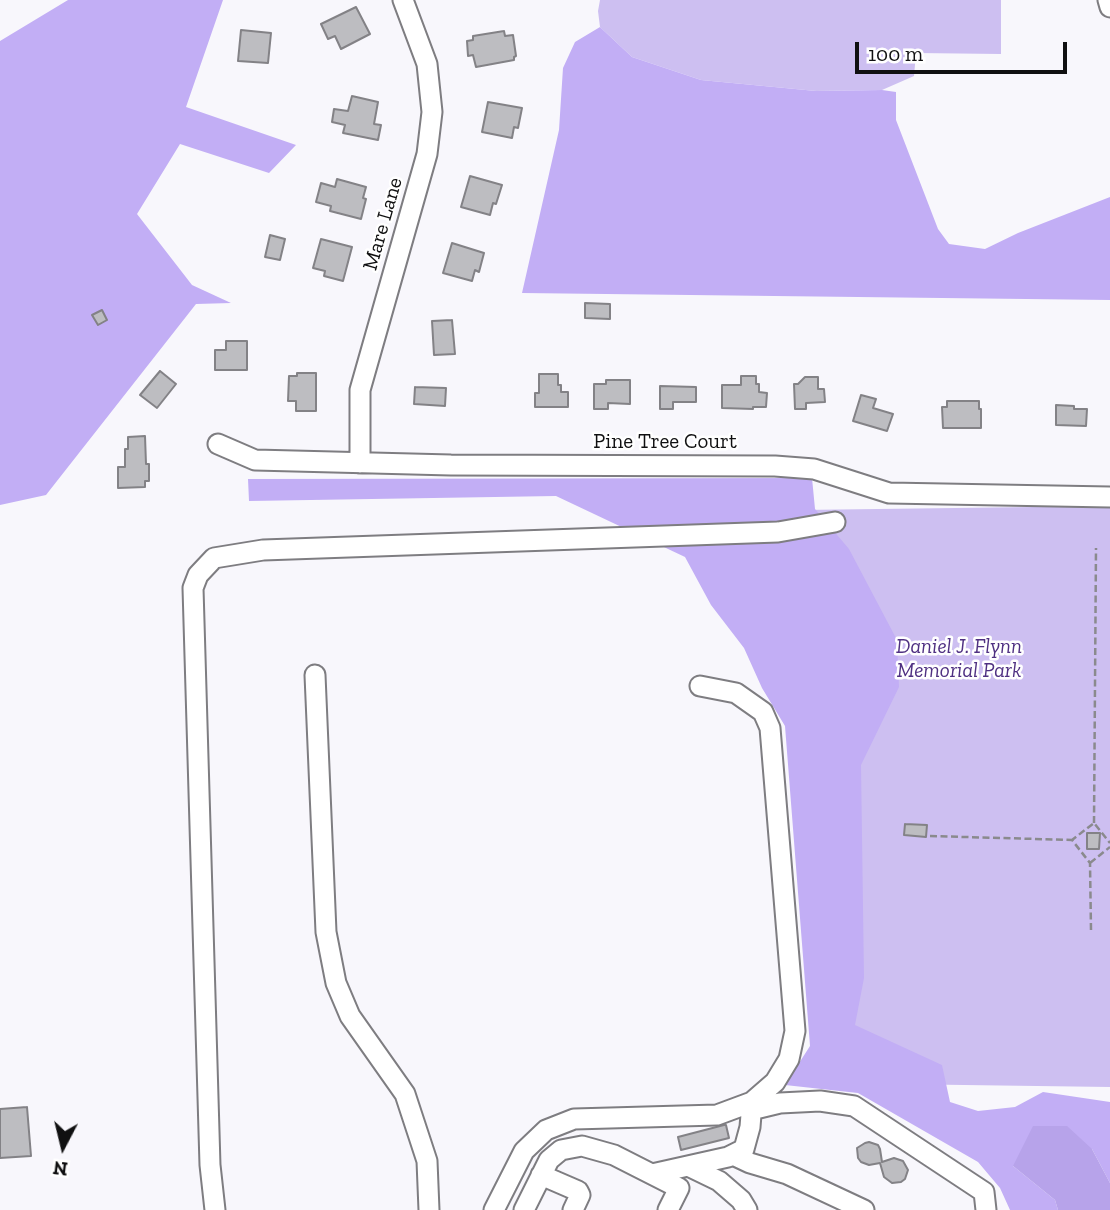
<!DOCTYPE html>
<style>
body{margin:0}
#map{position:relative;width:1110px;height:1210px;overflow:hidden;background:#f8f7fc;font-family:"Zilla Slab",serif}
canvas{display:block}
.north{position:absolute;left:28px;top:1112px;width:70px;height:70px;-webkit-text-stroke:5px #fff;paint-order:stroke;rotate:187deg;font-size:19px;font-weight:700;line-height:28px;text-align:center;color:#101011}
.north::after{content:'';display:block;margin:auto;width:24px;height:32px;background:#101011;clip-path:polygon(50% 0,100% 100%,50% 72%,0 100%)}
.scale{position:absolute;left:855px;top:42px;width:212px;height:32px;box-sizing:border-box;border:4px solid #101011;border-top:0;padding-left:9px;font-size:21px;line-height:24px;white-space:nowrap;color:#101011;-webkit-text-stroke:5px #fff;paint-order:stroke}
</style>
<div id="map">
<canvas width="1110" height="1210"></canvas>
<div class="north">N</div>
<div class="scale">100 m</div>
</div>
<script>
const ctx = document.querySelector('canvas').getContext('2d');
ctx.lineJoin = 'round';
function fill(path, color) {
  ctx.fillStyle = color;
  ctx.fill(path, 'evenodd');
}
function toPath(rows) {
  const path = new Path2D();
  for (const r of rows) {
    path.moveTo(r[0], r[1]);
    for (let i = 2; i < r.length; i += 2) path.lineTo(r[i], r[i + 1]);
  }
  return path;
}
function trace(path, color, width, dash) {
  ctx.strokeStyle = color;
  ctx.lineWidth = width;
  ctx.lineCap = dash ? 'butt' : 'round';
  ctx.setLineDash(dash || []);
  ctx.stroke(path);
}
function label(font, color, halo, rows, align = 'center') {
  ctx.font = font + ' "Zilla Slab",serif';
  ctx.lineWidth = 5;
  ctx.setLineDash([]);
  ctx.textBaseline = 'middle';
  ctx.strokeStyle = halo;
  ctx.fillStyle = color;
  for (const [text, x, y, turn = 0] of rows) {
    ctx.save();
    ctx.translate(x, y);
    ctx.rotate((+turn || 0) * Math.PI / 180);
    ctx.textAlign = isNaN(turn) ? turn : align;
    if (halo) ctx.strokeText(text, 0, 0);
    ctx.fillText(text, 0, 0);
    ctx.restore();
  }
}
const green = toPath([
 [600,0,1001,0,1001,54,916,53,914,76,882,90,816,91,701,80,632,57,600,27,598,11],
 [1110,506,1110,1087,891,1084,828,1058,800,510]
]);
const forest = toPath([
 [68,0,223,0,186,107,296,145,269,173,180,144,137,214,192,285,231,303,196,304,46,495,0,505,0,41],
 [600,27,632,57,701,80,816,91,882,90,896,92,896,120,938,229,949,244,985,249,1018,233,1110,197,1110,300,522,293,559,130,563,68,575,42],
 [812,478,815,509,849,549,897,640,899,687,861,765,864,978,855,1025,942,1065,950,1102,978,1111,1015,1107,1043,1092,1110,1102,1110,1183,1092,1149,1013,1166,1055,1200,1058,1210,1010,1210,1000,1188,978,1162,858,1093,785,1085,810,1046,785,726,762,688,744,648,711,605,685,557,556,496,249,501,248,479]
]);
const water = toPath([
 [1033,1126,1067,1126,1092,1149,1110,1183,1110,1210,1058,1210,1055,1200,1013,1166]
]);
const building = toPath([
 [356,7,370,34,341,49,335,36,328,39,321,24,356,7],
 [241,30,271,33,268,63,238,61,241,30],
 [504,31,505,36,513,35,516,56,514,57,514,60,476,67,473,55,468,56,467,41,473,40,473,36,504,31],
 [352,96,378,102,374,124,381,125,378,140,343,133,345,125,332,122,334,109,348,111,352,96],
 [488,102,522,108,518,128,514,127,512,138,482,132,488,102],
 [470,176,502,185,496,204,493,203,490,215,461,207,470,176],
 [337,179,366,187,363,198,366,199,361,219,330,211,331,206,316,202,321,183,335,187,337,179],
 [270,235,285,239,280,260,265,257,270,235],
 [321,239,352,247,343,281,324,276,325,271,313,268,321,239],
 [452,243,484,253,479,272,475,270,472,281,443,273,452,243],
 [585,303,610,304,610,319,585,318,585,303],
 [102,310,107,320,98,325,92,315,102,310],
 [452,320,455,354,434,355,432,321,452,320],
 [226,341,247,341,247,370,215,370,215,350,226,350,226,341],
 [160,371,176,384,157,408,140,395,160,371],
 [297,373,316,373,316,411,296,411,296,401,288,401,289,376,297,376,297,373],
 [539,374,558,374,558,385,561,385,561,392,568,392,568,407,535,407,535,393,539,393,539,374],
 [741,376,756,376,756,384,759,384,759,392,767,393,766,407,753,407,753,409,722,408,722,385,741,385,741,376],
 [805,377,818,377,818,389,824,389,825,402,806,403,806,409,795,409,794,384,798,384,805,377],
 [606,380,630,380,630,404,608,403,608,409,594,409,594,384,606,384,606,380],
 [660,386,696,387,696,402,673,402,673,409,660,409,660,386],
 [415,387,446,388,445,406,414,404,415,387],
 [861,395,876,399,873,408,893,414,887,431,853,421,861,395],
 [947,401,979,401,979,409,981,409,981,428,943,428,942,407,947,407,947,401],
 [1056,405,1074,406,1074,409,1087,409,1086,426,1056,425,1056,405],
 [145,436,146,464,149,464,149,481,145,481,145,487,118,488,118,467,125,467,125,449,128,449,128,437,145,436],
 [905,824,927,825,926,837,904,835,905,824],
 [1087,833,1100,833,1099,849,1087,849,1087,833],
 [27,1107,31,1156,0,1158,0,1109,27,1107],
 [724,1125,726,1125,729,1138,681,1150,678,1137,724,1125],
 [869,1142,878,1145,880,1149,882,1162,894,1158,903,1161,908,1170,905,1179,901,1182,892,1183,884,1177,880,1163,869,1165,861,1162,858,1158,857,1148,865,1143,869,1142]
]);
const path = toPath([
 [1094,823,1096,548],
 [930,836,1072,840],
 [1090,863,1110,847],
 [1091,930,1090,863,1072,840,1094,823,1110,843]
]);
const minor = toPath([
 [1108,0,1110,7],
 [218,444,255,460,451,465,775,466,814,469,889,493,1110,497],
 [360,463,360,390,427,154,432,112,427,64,403,0],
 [315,675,326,932,336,983,350,1016,405,1094,427,1161,429,1210],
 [751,1110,780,1103,820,1101,854,1106,984,1192,986,1210],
 [733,1155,750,1163,787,1174,864,1210],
 [688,1166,719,1181,741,1200,747,1210],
 [652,1174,728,1157,744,1149,750,1127,752,1102],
 [541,1175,578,1191,580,1195,573,1210],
 [215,1210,210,1165,193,588,198,575,214,558,263,550,778,532,835,522],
 [494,1210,524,1151,546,1130,574,1119,717,1115,752,1102,775,1082,789,1059,795,1031,770,728,763,712,736,693,700,686],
 [524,1210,549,1160,561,1150,582,1146,614,1155,679,1188,668,1210]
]);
const streetNames = [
 ["Mare Lane",383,224,-74],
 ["Pine Tree Court",665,442]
];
const parkNames = [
 ["Daniel J. Flynn",959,647],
 ["Memorial Park",959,671]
];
fill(green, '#cdbff1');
fill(forest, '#c2aef5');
fill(water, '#b7a3ea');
fill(building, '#bdbdc1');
trace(building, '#838286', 2);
trace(minor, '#7e7d81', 23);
trace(path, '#8a8a8d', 2.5, [7, 3.5]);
trace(minor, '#fff', 19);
label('21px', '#101011', '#fff', streetNames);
label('italic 21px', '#4f3082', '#fff', parkNames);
</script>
